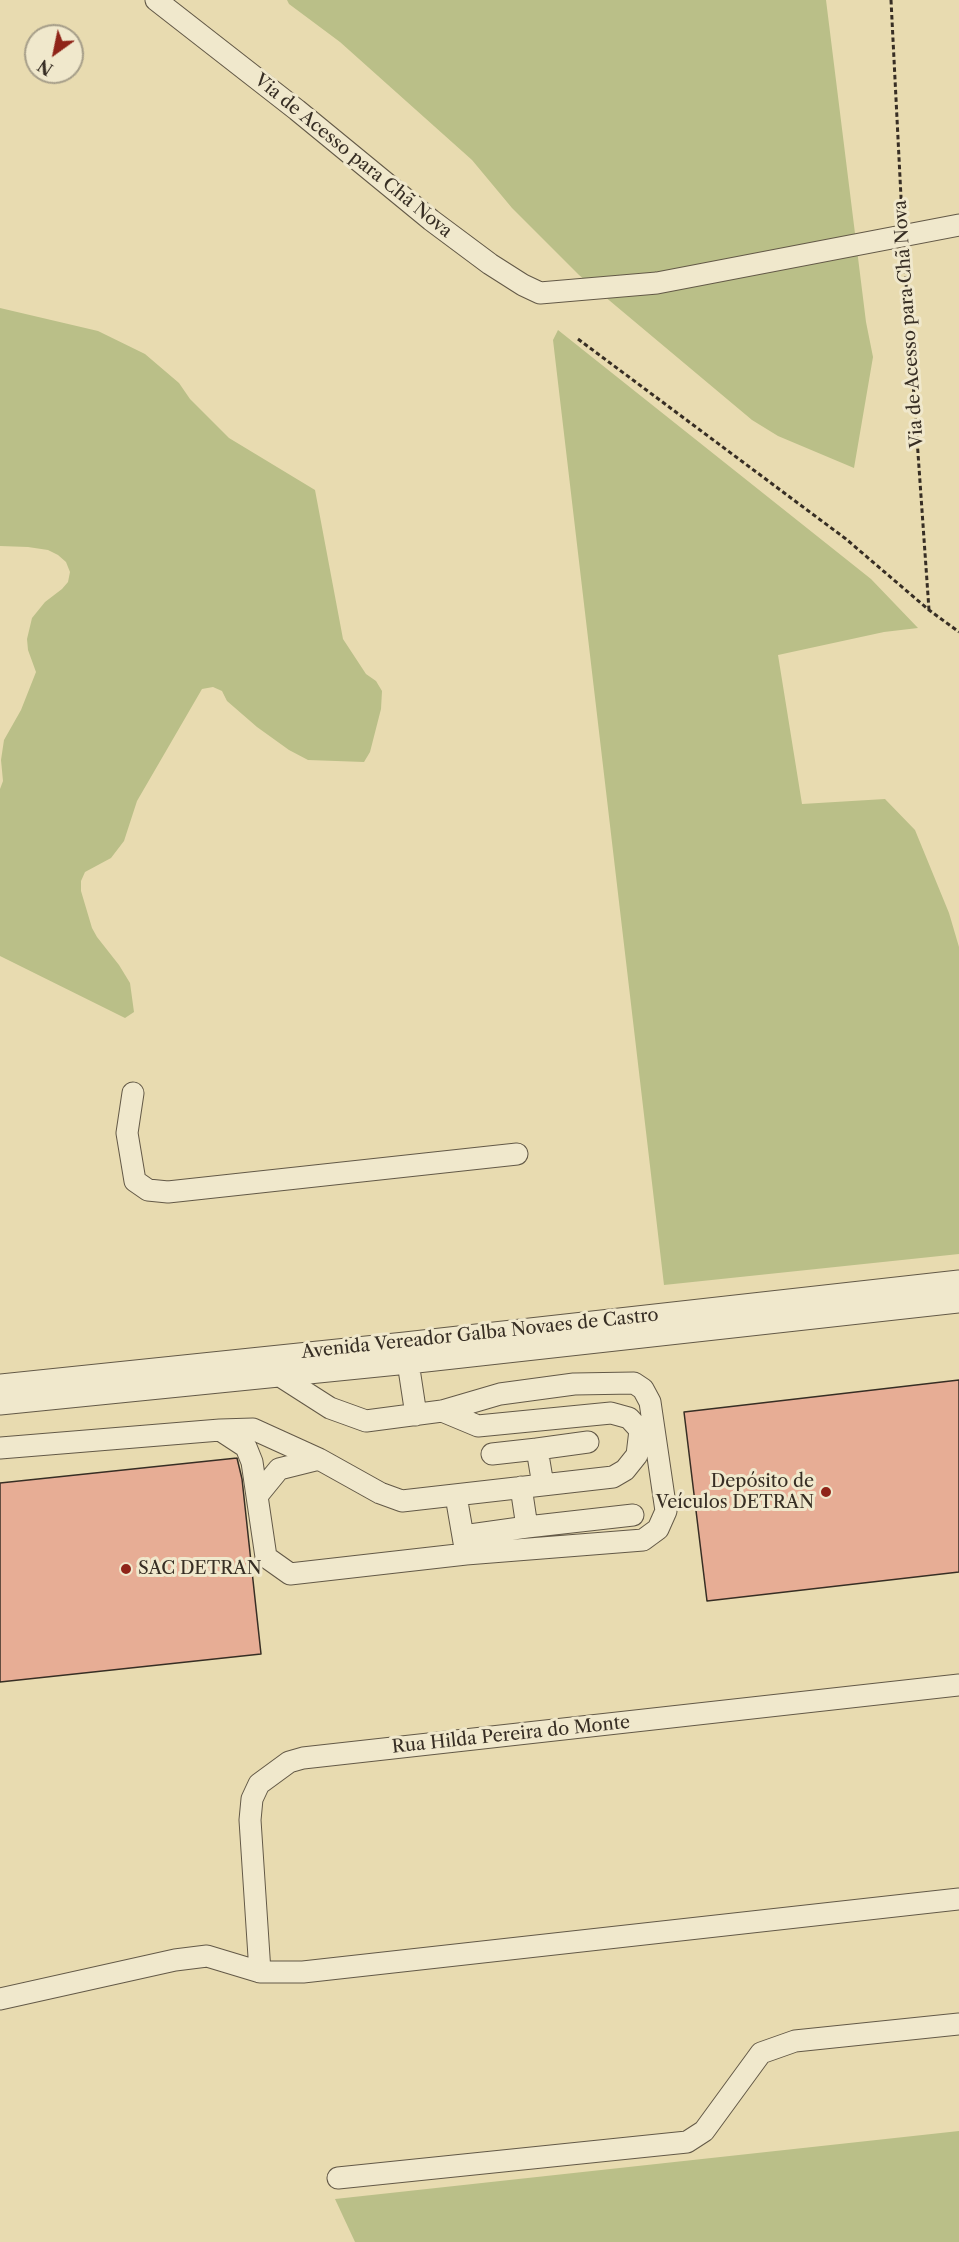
<!DOCTYPE html>
<meta charset="utf-8">
<style>
body{margin:0}
#map{position:relative;width:959px;height:2242px;overflow:hidden;background:#e8dbb0;font-family:"Libre Caslon Text",serif}
canvas{display:block}
.north{position:absolute;left:24px;top:24px;width:60px;height:60px;box-sizing:border-box;background:#f0e8cc;border:2px solid #a69e89;border-radius:50%;rotate:213deg;font-size:16px;font-weight:700;line-height:24px;text-align:center;color:#372e24}
.north::after{content:'';display:block;margin:auto;width:21px;height:27px;background:#8f2418;clip-path:polygon(50% 0,100% 100%,50% 72%,0 100%)}
</style>
<div id="map">
<canvas width="959" height="2242"></canvas>
<div class="north">N</div>
</div>
<script>
const ctx = document.querySelector('canvas').getContext('2d');
ctx.lineJoin = 'round';
function fill(path, color) {
  ctx.fillStyle = color;
  ctx.fill(path, 'evenodd');
}
function toPath(rows) {
  const path = new Path2D();
  for (const r of rows) {
    path.moveTo(r[0], r[1]);
    for (let i = 2; i < r.length; i += 2) path.lineTo(r[i], r[i + 1]);
  }
  return path;
}
function trace(path, color, width, dash) {
  ctx.strokeStyle = color;
  ctx.lineWidth = width;
  ctx.lineCap = dash ? 'butt' : 'round';
  ctx.setLineDash(dash || []);
  ctx.stroke(path);
}
function label(font, color, halo, rows, align = 'center') {
  ctx.font = font + ' "Libre Caslon Text",serif';
  ctx.lineWidth = 6;
  ctx.setLineDash([]);
  ctx.textBaseline = 'middle';
  ctx.strokeStyle = halo;
  ctx.fillStyle = color;
  for (const [text, x, y, turn = 0] of rows) {
    ctx.save();
    ctx.translate(x, y);
    ctx.rotate((+turn || 0) * Math.PI / 180);
    ctx.textAlign = isNaN(turn) ? turn : align;
    if (halo) ctx.strokeText(text, 0, 0);
    ctx.fillText(text, 0, 0);
    ctx.restore();
  }
}
const green = toPath([
 [287,0,826,0,866,322,873,357,854,468,778,436,752,420,579,275,512,208,472,160,340,42,289,4],
 [0,308,98,331,145,354,179,383,190,399,229,438,315,490,343,639,366,674,376,681,382,691,381,709,370,752,364,762,308,760,289,750,257,727,227,701,222,691,213,687,202,689,137,801,124,841,111,858,85,872,81,881,81,891,92,928,97,937,119,965,130,983,134,1012,125,1018,0,956,0,789,3,781,1,760,4,740,21,710,36,672,28,650,27,639,32,618,45,602,62,589,68,582,70,572,66,562,58,555,48,550,28,547,0,546],
 [558,330,871,579,918,628,884,632,778,655,802,804,885,799,915,830,949,913,959,947,959,1254,664,1285,553,340],
 [959,2131,959,2242,355,2242,335,2199]
]);
const building = toPath([
 [959,1380,959,1572,707,1601,684,1412,959,1380],
 [237,1458,242,1479,261,1654,0,1682,0,1483,237,1458]
]);
const path = toPath([
 [891,0,902,217],
 [904,254,929,610],
 [578,339,846,539,929,610,959,632]
]);
const minor = toPath([
 [156,0,297,110,431,220,490,264,523,285,540,293,657,283,959,225],
 [133,1093,127,1133,135,1181,148,1190,168,1192,517,1154],
 [406,1349,416,1415],
 [0,1385,405,1343,959,1281],
 [0,1404,408,1363,959,1302],
 [220,1430,253,1429,319,1459,380,1493,402,1501,613,1477,625,1470,637,1455,640,1430,629,1418,611,1413,478,1426,442,1411],
 [0,1448,220,1430,246,1447,252,1462,266,1557,290,1574,466,1554,643,1540,658,1529,666,1511,650,1402,643,1389,634,1383,574,1384,500,1394,442,1411,366,1421,330,1408,280,1376],
 [537,1449,588,1442],
 [492,1454,537,1449,543,1485],
 [521,1487,527,1527,633,1515],
 [257,1496,279,1469,319,1459],
 [456,1496,465,1548],
 [463,1536,527,1527],
 [260,1972,250,1820,252,1799,259,1784,289,1762,303,1758,959,1685],
 [0,1999,175,1960,207,1956,260,1972,303,1972,959,1899],
 [338,2178,687,2142,704,2131,761,2053,795,2041,959,2024]
]);
const markers = [
 [826,1492,6,"#8f2418"],
 [126,1569,6,"#8f2418"]
];
const streetNames = [
 ["Via de Acesso para Chã Nova",353,156,39],
 ["Via de Acesso para Chã Nova",909,324,-94],
 ["Avenida Vereador Galba Novaes de Castro",480,1334,-6],
 ["Rua Hilda Pereira do Monte",511,1735,-6]
];
const poiNames = [
 ["Depósito de",814,1482],
 ["Veículos DETRAN",814,1503],
 ["SAC DETRAN",138,1569,"left"]
];
fill(green, '#babf88');
fill(building, '#e7ad95');
trace(building, '#372e24', 1.5);
trace(minor, '#635947', 23);
trace(path, '#372e24', 3, [4.5, 3]);
trace(minor, '#f0e8cc', 21);
for (const [x, y, r, color] of markers) {
  const dot = new Path2D();
  dot.arc(x, y, r, 0, 2 * Math.PI);
  ctx.fillStyle = color;
  ctx.fill(dot);
  trace(dot, '#f0e8cc', 2);
}
label('18px', '#372e24', '#f0e8cc', streetNames);
label('18px', '#372e24', '#f0e8cc', poiNames, 'right');
</script>
